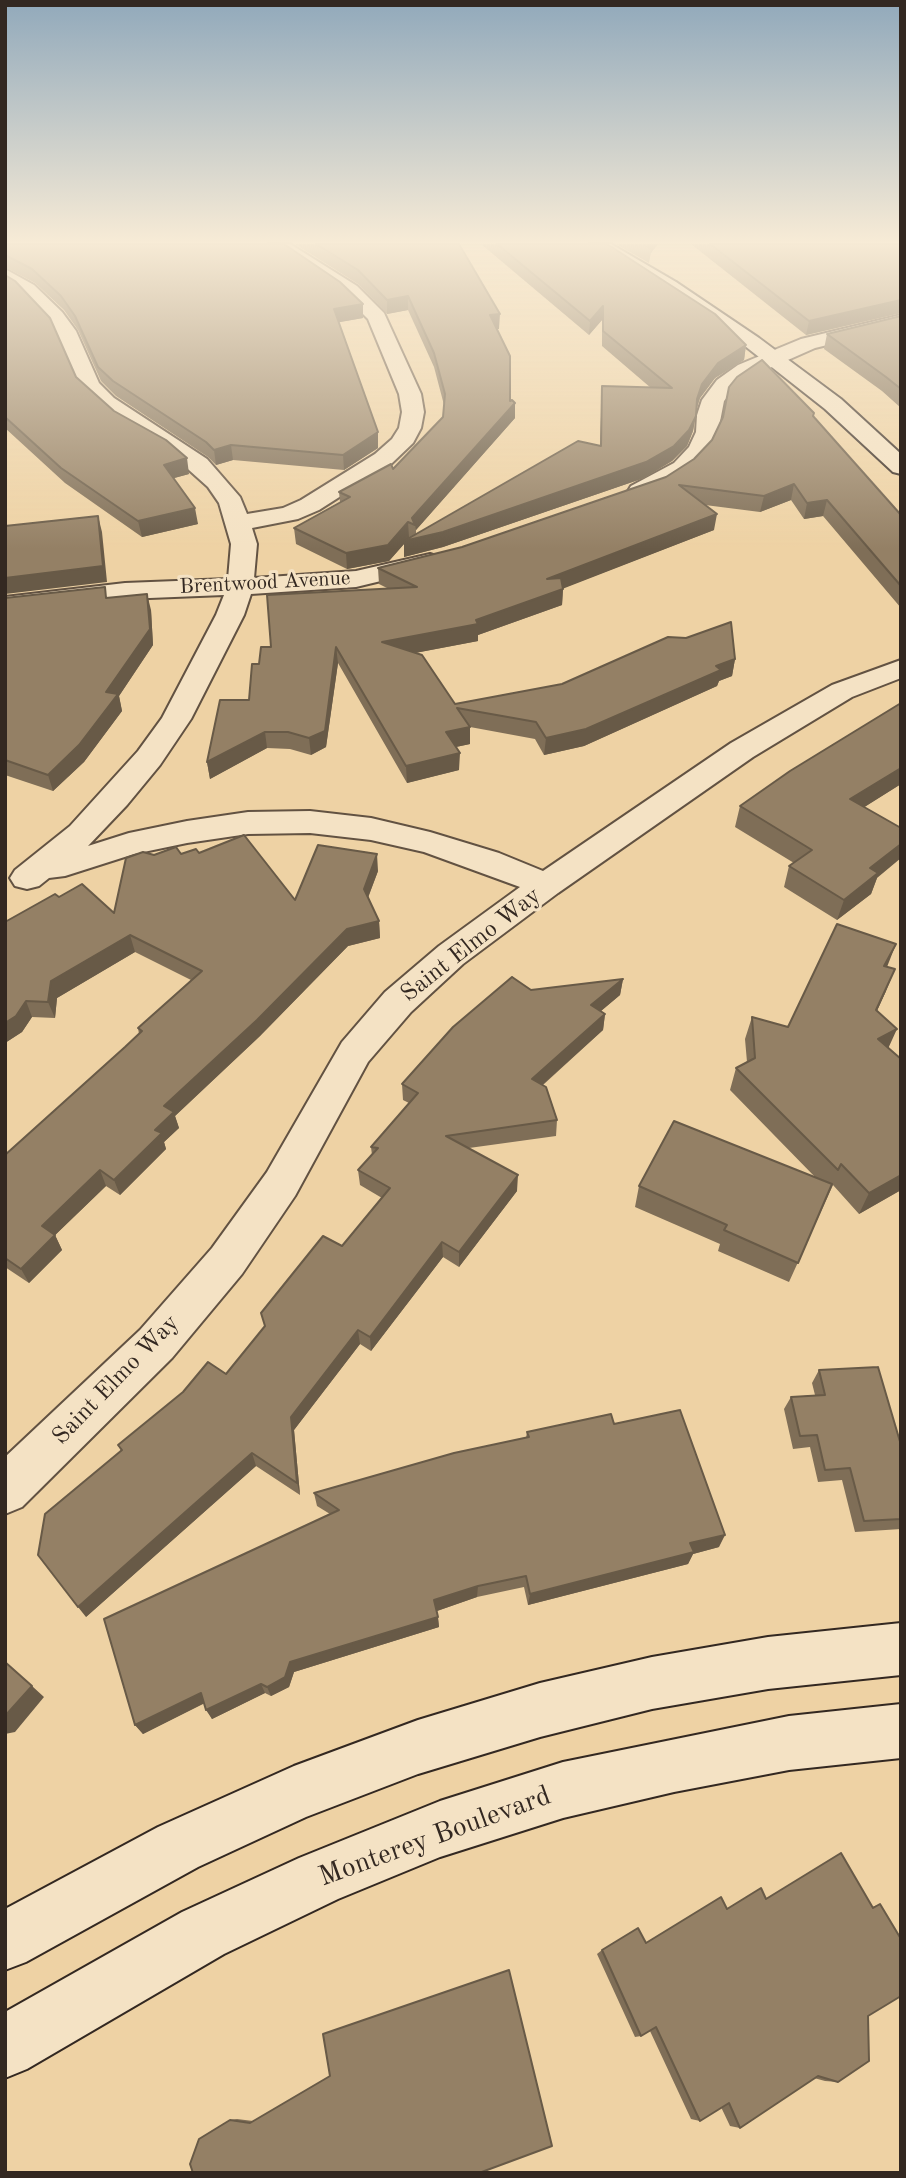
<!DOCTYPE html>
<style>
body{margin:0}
#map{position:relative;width:906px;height:2178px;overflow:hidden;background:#eed2a4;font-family:"Old Standard TT",serif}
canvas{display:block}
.frame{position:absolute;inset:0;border:7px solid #332821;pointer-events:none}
</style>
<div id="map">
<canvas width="906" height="2178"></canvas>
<div class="frame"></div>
</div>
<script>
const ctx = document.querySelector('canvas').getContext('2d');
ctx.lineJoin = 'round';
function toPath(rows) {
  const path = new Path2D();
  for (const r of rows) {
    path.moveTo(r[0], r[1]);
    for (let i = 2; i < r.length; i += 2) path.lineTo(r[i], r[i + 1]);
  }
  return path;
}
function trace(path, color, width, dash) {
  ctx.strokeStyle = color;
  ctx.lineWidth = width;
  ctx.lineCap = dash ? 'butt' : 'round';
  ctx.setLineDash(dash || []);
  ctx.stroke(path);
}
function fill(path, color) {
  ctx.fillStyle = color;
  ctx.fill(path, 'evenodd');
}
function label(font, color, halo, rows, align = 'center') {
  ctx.font = font + ' "Old Standard TT",serif';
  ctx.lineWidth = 6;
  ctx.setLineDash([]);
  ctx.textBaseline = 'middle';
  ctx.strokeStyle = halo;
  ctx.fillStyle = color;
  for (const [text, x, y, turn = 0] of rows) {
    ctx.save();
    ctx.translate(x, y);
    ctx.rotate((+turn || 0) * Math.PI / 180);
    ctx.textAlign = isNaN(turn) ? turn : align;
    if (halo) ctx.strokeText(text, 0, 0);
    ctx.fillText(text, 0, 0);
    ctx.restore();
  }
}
const street = toPath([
 [268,244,290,244,357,286,384,313,421,394,424,412,421,428,413,443,391,464,319,510,298,519,252,528,257,544,254,578,356,571,430,554,439,557,443,562,439,567,356,587,251,594,244,615,191,719,160,765,127,805,88,846,129,833,187,821,248,812,310,811,371,818,430,832,499,853,543,871,731,743,832,685,901,660,901,678,852,697,753,757,558,893,463,964,411,1012,368,1062,295,1196,242,1274,172,1358,22,1507,5,1514,5,1457,140,1330,212,1248,267,1172,342,1042,385,992,439,946,520,887,424,852,371,840,310,833,248,834,187,843,134,854,65,876,49,878,39,886,27,889,15,886,10,878,15,870,70,826,138,751,162,718,216,615,224,595,125,599,5,613,5,597,125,583,228,579,231,544,219,503,208,487,170,453,119,424,98,408,81,390,56,331,20,293,5,284,5,269,34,285,62,312,76,331,99,383,114,398,207,459,240,497,247,514,283,508,301,500,375,454,392,439,399,428,402,412,399,394,368,319,343,294,268,244],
 [901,315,901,327,815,348,754,375,733,390,724,401,718,432,711,450,690,473,649,496,640,498,631,496,628,491,631,486,674,463,689,447,696,432,697,415,702,400,717,380,738,365,801,339,901,315]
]);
const secondary = toPath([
 [589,244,611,244,676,282,759,338,841,399,901,454,901,474,893,472,825,409,745,346,589,244],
 [901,1623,901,1675,768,1689,652,1709,540,1737,418,1774,306,1817,198,1867,26,1962,5,1970,5,1909,158,1827,294,1766,418,1720,540,1683,652,1657,768,1637,901,1623],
 [901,1704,901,1758,789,1770,674,1792,563,1818,440,1857,338,1899,224,1954,27,2069,5,2078,5,2012,182,1912,299,1858,440,1801,563,1762,789,1716,901,1704]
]);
const wall = toPath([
 [5,244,363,304,363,318,339,322,378,432,378,448,344,470,233,460,216,465,208,457,116,396,101,381,78,330,64,310,35,283,5,267],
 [295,244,459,244,499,329,497,329,510,401,515,418,416,530,416,534,600,446,602,386,651,388,602,346,602,320,589,335,481,244,607,244,746,345,744,360,715,378,700,398,696,410,693,431,687,446,672,461,644,478,443,547,404,557,404,544,389,561,347,569,296,544,294,528,340,502,339,492,393,469,443,417,444,405,434,367,408,310,387,314,358,284],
 [616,244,658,244,651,253,649,263],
 [691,244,901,244,901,313,806,335],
 [5,275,76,377,114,411,189,474,174,478,198,524,142,537,65,483,5,428],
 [901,316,901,408,882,391,824,349,827,334],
 [813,416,901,515,901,608,823,516,804,519,791,500,760,512,705,505,714,530,563,588,562,605,478,635,478,641,415,653,455,704,735,659,732,676,719,681,717,686,584,746,544,755,535,739,470,727,470,744,456,747,459,770,407,783,338,663,326,747,311,755,290,749,267,748,210,779,207,762,249,700,259,664,271,647,387,588,379,584,378,568,462,547,666,477],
 [5,598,107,598,151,610,153,645,119,696,122,711,84,762,53,791,5,775],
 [901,784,864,807,877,878,871,894,837,920,784,887,789,866,794,863,735,827,740,806],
 [199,853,295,900,378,871,368,898,379,921,380,938,348,946,260,1036,175,1116,179,1128,164,1142,166,1149,120,1195,106,1186,55,1235,62,1250,29,1283,5,1267,5,1155,125,1047,139,1034,138,1028,191,980,135,952,57,998,55,1018,32,1017,22,1032,5,1043,59,897,114,913,154,855],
 [887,966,886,991,877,1011,888,1048,901,1190,859,1214,833,1185,789,1282,718,1251,720,1244,635,1207,639,1186,816,1178,730,1090,736,1068,747,1062,745,1039,752,1017,788,1027],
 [623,979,620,995,601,1011,605,1014,603,1030,543,1085,557,1120,556,1136,469,1148,517,1191,459,1267,443,1257,371,1351,360,1344,294,1430,300,1495,256,1466,86,1617,121,1451,118,1445,226,1374,342,1246,382,1198,360,1185,358,1170,372,1155,371,1147,409,1103,403,1100,402,1084,531,990],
 [819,1370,901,1445,901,1529,855,1532,842,1480,818,1482,810,1447,793,1449,784,1409,791,1397,815,1395,812,1383],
 [614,1424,719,1547,693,1554,688,1564,528,1605,524,1587,477,1597,437,1611,439,1627,294,1672,289,1687,271,1696,265,1693,212,1719,204,1703,143,1734,135,1725,330,1514,317,1506,314,1493,526,1438,527,1432],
 [765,1899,872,1907,880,1904,868,2016,838,2082,825,2081,814,2078,740,2128,730,2126,721,2107,700,2121,691,2119,650,2031,641,2036,635,2037,597,1954,602,1950,646,1943,726,1909],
 [237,2119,253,2121,479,2173,230,2120]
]);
const shadedWall = toPath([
 [648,244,658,244,651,253,651,250,646,247],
 [408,296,408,310,387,314,387,300],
 [901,300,901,313,806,335,809,321],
 [363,304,363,318,335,323,334,309],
 [603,306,602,320,589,335,590,321],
 [500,314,499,329,490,329,490,315],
 [746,345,744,360,715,378,700,398,695,414,697,399,702,384,718,363],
 [515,403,515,418,416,530,415,525,412,518],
 [696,416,693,431,687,446,672,461,644,478,443,547,404,557,404,544,389,561,347,569,346,553,408,522,409,538],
 [378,432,378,448,344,470,343,455],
 [231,445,233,460,216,465,214,450],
 [187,458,189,474,167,480,164,465],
 [794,484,791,500,760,512,764,496],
 [827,500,823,516,804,519,807,503],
 [195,508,198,524,142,537,138,521],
 [717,514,714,530,557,591,563,589,562,605,478,635,478,641,383,659,382,642,476,620,547,579],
 [98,516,102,532,107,582,5,594,5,578],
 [147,594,151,610,153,645,119,696,122,711,84,762,53,791,48,775,106,692],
 [336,647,338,663,326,747,311,755,309,738],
 [735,659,732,676,719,681,717,686,584,746,544,755,546,738,716,666],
 [470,727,470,744,446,749,446,732],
 [265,732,267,748,210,779,207,762],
 [460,753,459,770,407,783,406,766],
 [901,768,901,784,844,820,850,799],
 [901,844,901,858,877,878,871,894,837,920,844,900,870,868],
 [377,854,378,871,365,905,364,889],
 [379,921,380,938,348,946,260,1036,175,1116,179,1128,164,1142,166,1149,120,1195,114,1180,155,1130,164,1106,347,929],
 [130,935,135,952,57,998,55,1018,48,1002,51,981],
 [896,944,887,967,884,966],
 [895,969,886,991,867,1032,876,1010],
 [623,979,620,995,589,1021,591,1005],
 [26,1001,32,1017,22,1032,5,1043,5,1023],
 [605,1014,603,1030,531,1095,532,1079],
 [897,1029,887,1051,878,1039],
 [100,1170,106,1186,49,1241,42,1226],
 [518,1175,517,1191,459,1267,459,1252],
 [901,1175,901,1190,859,1214,869,1193],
 [55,1235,62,1250,29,1283,21,1269],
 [442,1242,443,1257,371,1351,370,1337],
 [358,1330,360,1344,294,1430,300,1495,297,1483,291,1417],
 [252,1453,256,1466,86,1617,78,1607],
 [725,1535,719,1547,693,1554,688,1564,528,1605,530,1594,690,1543],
 [478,1586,477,1597,434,1612,434,1600],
 [438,1617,439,1627,294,1672,289,1687,271,1696,267,1687,290,1662],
 [261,1684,265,1693,212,1719,206,1710],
 [32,1686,44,1697,15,1732,5,1734,5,1716],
 [201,1693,207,1702,143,1734,135,1725]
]);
const building = toPath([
 [5,244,284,244,340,282,363,304,334,309,378,432,343,455,231,445,214,450,206,442,113,381,98,367,75,316,61,296,32,269,5,255,5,244],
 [316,244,459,244,500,314,490,315,510,356,510,401,512,400,515,403,412,518,415,525,408,522,388,545,346,553,294,528,350,497,339,492,391,464,393,469,443,417,445,394,434,353,408,296,387,300,358,270,316,244],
 [497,244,607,244,715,314,746,345,718,363,702,384,697,399,696,416,689,430,674,446,646,462,443,532,404,541,578,441,601,446,602,386,672,388,603,331,603,306,590,321,497,244],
 [710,244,901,244,901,300,809,321,710,244],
 [5,275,15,281,50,318,76,377,114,411,166,440,187,458,164,465,195,508,138,521,61,468,5,417,5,275],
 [901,316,901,389,886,377,827,334,901,316],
 [762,360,814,413,813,416,901,515,901,586,827,500,807,503,794,484,764,496,679,485,717,514,547,579,561,578,563,589,476,620,478,624,382,642,422,655,455,704,562,684,668,637,686,638,731,622,735,659,716,666,721,670,586,729,546,738,536,722,457,708,470,727,446,732,460,753,406,766,336,647,325,731,309,738,288,732,265,732,207,762,220,700,249,700,252,664,259,664,261,647,271,647,267,595,417,587,378,568,462,547,666,477,694,459,712,440,723,417,729,387,737,377,762,360],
 [98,516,103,566,5,578,5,526,98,516],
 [105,587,106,598,147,594,150,629,106,692,118,694,79,745,48,775,5,760,5,598,105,587],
 [901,703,901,768,850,799,901,828,901,844,870,868,878,873,844,900,789,866,812,850,740,806,790,771,901,703],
 [244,835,295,900,318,845,377,854,364,889,379,921,347,929,257,1020,164,1106,174,1112,155,1130,162,1133,114,1180,100,1170,42,1226,55,1235,21,1269,5,1258,5,1155,125,1047,142,1031,138,1028,202,971,130,935,51,981,48,1002,26,1001,16,1016,5,1023,5,922,55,894,59,897,82,884,114,913,126,858,143,852,154,855,176,847,181,854,196,849,199,853,244,835],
 [837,924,896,944,884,966,895,969,876,1010,897,1029,878,1039,901,1059,901,1175,869,1193,841,1164,838,1170,736,1068,755,1058,752,1017,788,1027,837,924],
 [512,977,531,990,623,979,591,1005,605,1014,532,1079,546,1087,557,1120,446,1136,518,1175,459,1252,442,1242,370,1337,358,1330,291,1417,297,1483,252,1453,78,1607,38,1555,45,1514,122,1450,118,1445,183,1392,208,1362,226,1374,265,1326,261,1313,323,1236,342,1246,390,1188,358,1170,378,1148,371,1147,418,1093,402,1084,453,1027,512,977],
 [674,1121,832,1184,798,1263,724,1230,727,1225,639,1186,674,1121],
 [878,1367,901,1445,901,1519,864,1521,850,1468,825,1470,817,1435,800,1436,791,1397,825,1395,819,1370,878,1367],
 [680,1410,725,1535,690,1543,694,1552,530,1594,526,1576,478,1586,434,1600,438,1617,290,1662,285,1677,267,1687,261,1684,206,1710,201,1693,135,1725,104,1619,339,1510,314,1493,454,1453,529,1437,527,1432,611,1414,614,1424,680,1410],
 [5,1662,32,1686,5,1716,5,1662],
 [841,1853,873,1908,880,1904,901,1939,901,1996,868,2016,869,2061,838,2082,818,2076,740,2128,729,2103,700,2121,656,2027,641,2036,602,1950,638,1928,646,1943,721,1897,727,1909,761,1888,766,1899,841,1853],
 [509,1970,552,2146,479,2173,193,2173,190,2164,199,2139,230,2120,250,2123,330,2076,323,2034,509,1970]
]);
const farStreetnames = [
 ["Brentwood Avenue",265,583,-3]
];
const streetNames = [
 ["Saint Elmo Way",471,945,-38],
 ["Saint Elmo Way",116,1380,-46]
];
const nearStreetnames = [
 ["Monterey Boulevard",435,1837,-20]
];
trace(street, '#625242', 4);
trace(secondary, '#332821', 4);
fill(street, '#f4e2c4');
fill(secondary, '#f4e2c4');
fill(wall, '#7f6e57');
fill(shadedWall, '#685a47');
fill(building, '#948065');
trace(building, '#685a47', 2);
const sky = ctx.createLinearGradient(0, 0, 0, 549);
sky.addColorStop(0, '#91a9bb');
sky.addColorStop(0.44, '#f7ebd6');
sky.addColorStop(1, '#f7ebd600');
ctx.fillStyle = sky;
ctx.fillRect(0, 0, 906, 549);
label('21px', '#332821', '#f4e2c4', farStreetnames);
label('24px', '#332821', '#f4e2c4', streetNames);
label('28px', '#332821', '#f4e2c4', nearStreetnames);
</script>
